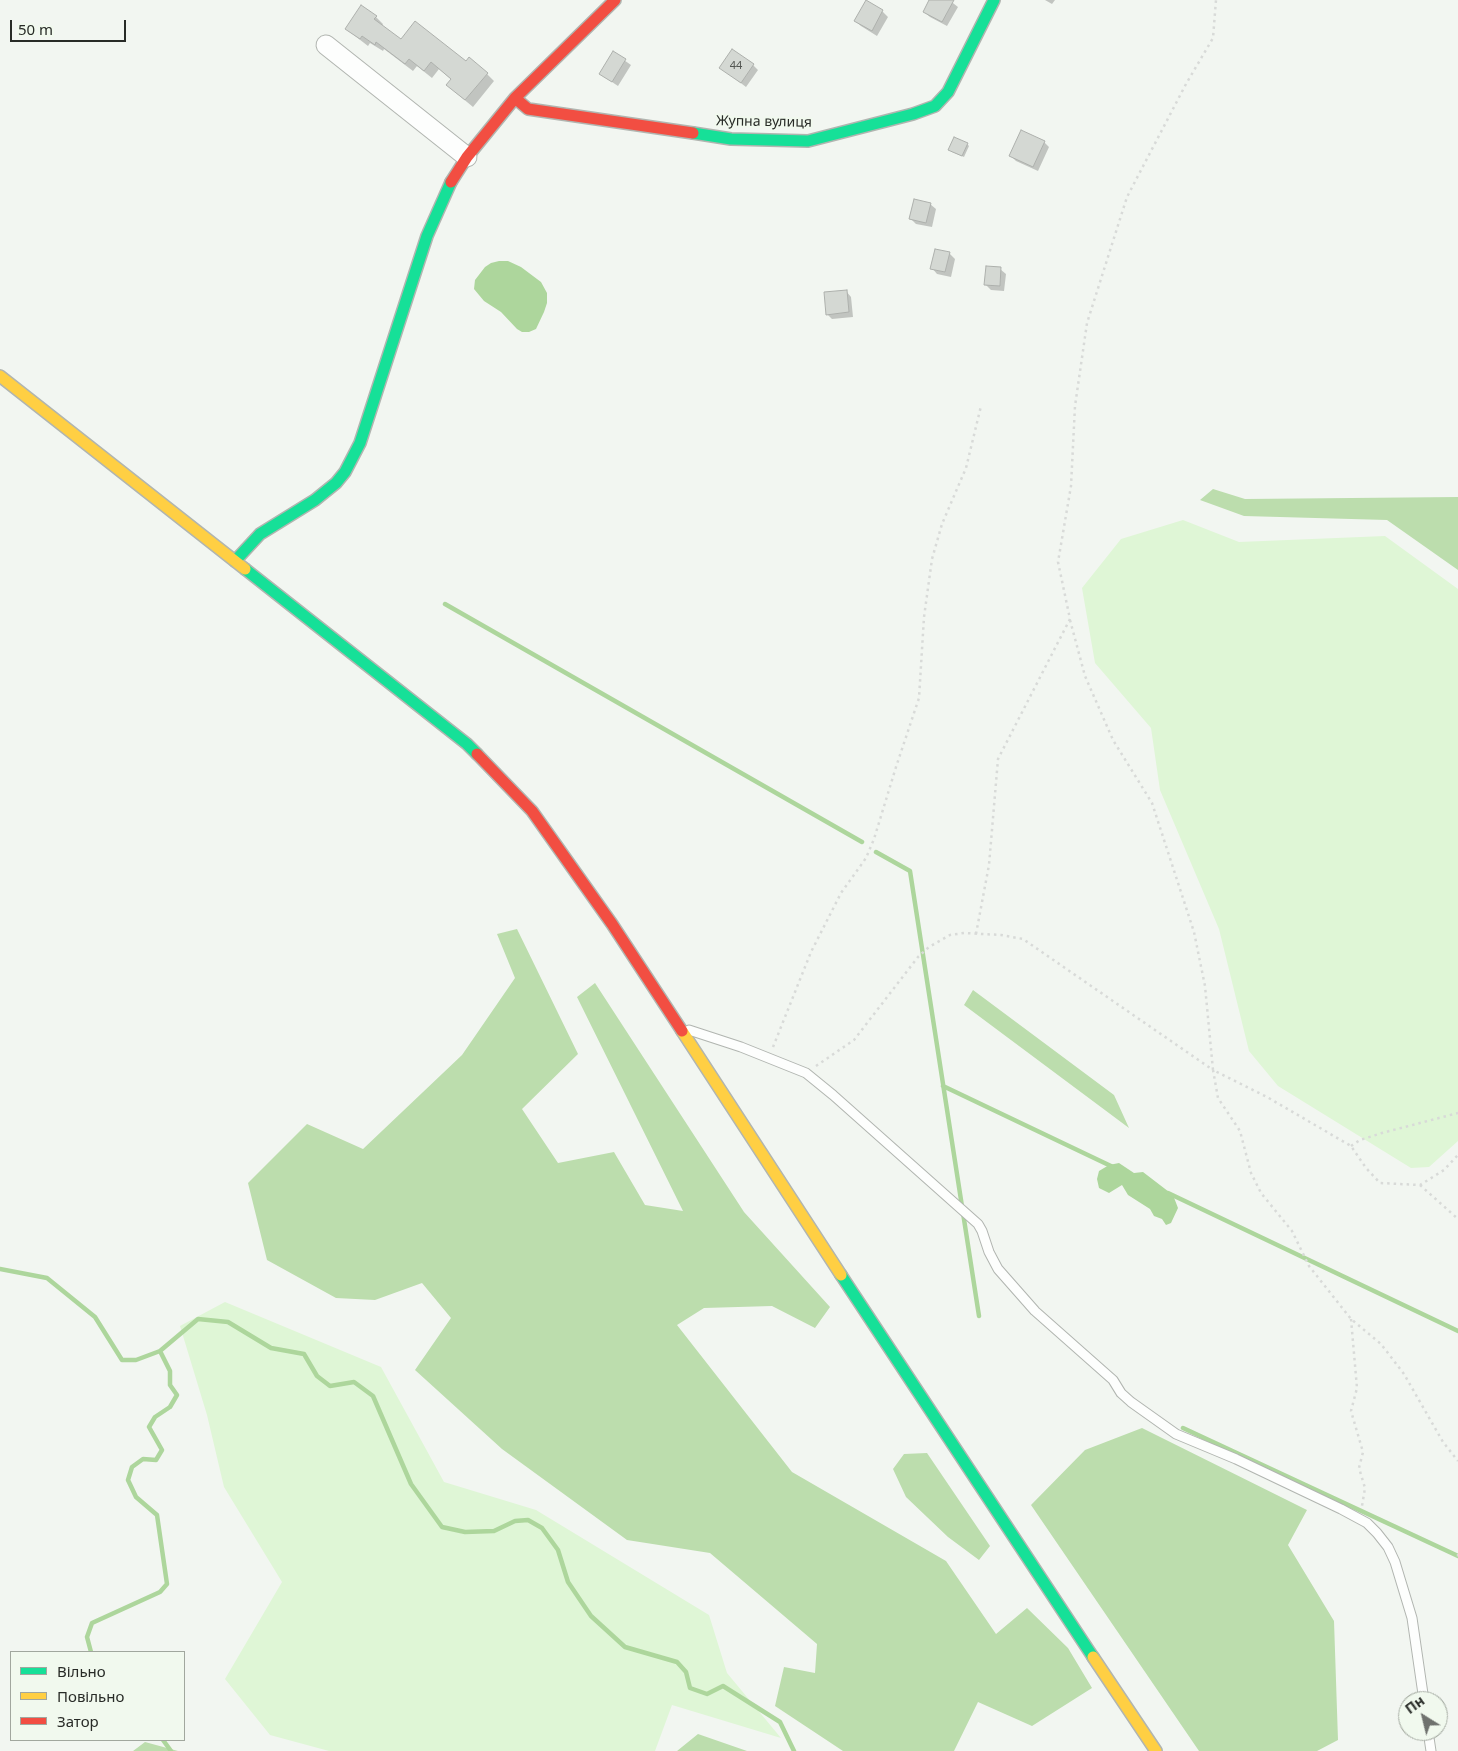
<!DOCTYPE html>
<meta charset="utf-8">
<style>
body{margin:0}
#map{position:relative;width:1458px;height:1751px;overflow:hidden;background:#f2f6f1;font-family:"Noto Sans",sans-serif}
canvas{display:block}
.legend{position:absolute;left:10px;top:1651px;width:175px;height:90px;box-sizing:border-box;background:#f1f9ee;border:1px solid #a1a79e;margin:0;padding:6px 9px;list-style:none;font-size:15px;color:#282b27}
.legend li{display:flex;align-items:center;gap:10px;height:25px}
.legend b{width:25px;border:1px solid #a1a79e}
.north{position:absolute;left:1398px;top:1691px;width:50px;height:50px;box-sizing:border-box;background:#f1f9ee;border:1px solid #a1a79e;border-radius:50%;rotate:324deg;font-size:14px;font-weight:700;line-height:20px;text-align:center;color:#282b27}
.north::after{content:'';display:block;margin:auto;width:18px;height:22px;background:#6f726e;clip-path:polygon(50% 0,100% 100%,50% 72%,0 100%)}
.scale{position:absolute;left:10px;top:20px;width:116px;height:22px;box-sizing:border-box;border:2px solid #282b27;border-top:0;padding-left:6px;font-size:15px;line-height:18px;white-space:nowrap;color:#282b27;-webkit-text-stroke:4px #f1f9ee;paint-order:stroke}
</style>
<div id="map">
<canvas width="1458" height="1751"></canvas>
<ul class="legend">
<li><b style="height:6px;background:#16e098"></b>Вільно</li>
<li><b style="height:6px;background:#ffcf43"></b>Повільно</li>
<li><b style="height:6px;background:#f24e42"></b>Затор</li>
</ul>
<div class="north">Пн</div>
<div class="scale">50 m</div>
</div>
<script>
const ctx = document.querySelector('canvas').getContext('2d');
ctx.lineJoin = 'round';
function fill(path, color) {
  ctx.fillStyle = color;
  ctx.fill(path, 'evenodd');
}
function toPath(rows) {
  const path = new Path2D();
  for (const r of rows) {
    path.moveTo(r[0], r[1]);
    for (let i = 2; i < r.length; i += 2) path.lineTo(r[i], r[i + 1]);
  }
  return path;
}
function trace(path, color, width, dash) {
  ctx.strokeStyle = color;
  ctx.lineWidth = width;
  ctx.lineCap = dash ? 'butt' : 'round';
  ctx.setLineDash(dash || []);
  ctx.stroke(path);
}
function label(font, color, halo, rows, align = 'center') {
  ctx.font = font + ' "Noto Sans",sans-serif';
  ctx.lineWidth = 4;
  ctx.setLineDash([]);
  ctx.textBaseline = 'middle';
  ctx.strokeStyle = halo;
  ctx.fillStyle = color;
  for (const [text, x, y, turn = 0] of rows) {
    ctx.save();
    ctx.translate(x, y);
    ctx.rotate((+turn || 0) * Math.PI / 180);
    ctx.textAlign = isNaN(turn) ? turn : align;
    if (halo) ctx.strokeText(text, 0, 0);
    ctx.fillText(text, 0, 0);
    ctx.restore();
  }
}
const green = toPath([
 [1183,520,1239,542,1385,536,1458,589,1458,1141,1429,1167,1411,1168,1278,1086,1249,1051,1219,929,1160,790,1151,728,1095,663,1082,588,1121,539],
 [225,1302,381,1367,444,1482,536,1510,709,1615,727,1673,781,1738,672,1705,655,1751,329,1751,270,1735,225,1679,282,1582,224,1487,207,1415,180,1326]
]);
const forest = toPath([
 [1213,489,1245,499,1458,497,1458,570,1387,520,1244,516,1200,500],
 [517,929,578,1054,522,1109,558,1163,614,1152,645,1205,683,1211,577,997,595,983,744,1212,830,1307,815,1328,772,1306,704,1308,677,1325,792,1472,946,1561,996,1634,1027,1608,1068,1648,1092,1688,1032,1726,978,1702,954,1751,843,1751,775,1706,784,1667,815,1673,817,1644,710,1553,627,1540,502,1449,415,1370,451,1318,422,1283,375,1300,336,1298,267,1260,248,1183,307,1124,363,1149,462,1055,515,978,497,934],
 [973,990,1114,1095,1129,1128,964,1005],
 [1142,1428,1307,1510,1288,1545,1334,1621,1338,1740,1317,1751,1199,1751,1031,1505,1085,1450],
 [927,1453,990,1546,979,1560,948,1537,906,1497,893,1469,904,1454],
 [698,1734,747,1751,677,1751],
 [145,1742,178,1751,133,1751]
]);
const water = toPath([
 [499,261,508,261,521,267,541,282,547,293,547,303,544,312,536,329,529,332,522,332,517,329,501,312,484,301,474,289,475,280,485,267,491,263],
 [1119,1163,1134,1173,1143,1172,1173,1195,1178,1208,1171,1223,1166,1225,1162,1219,1154,1216,1150,1209,1128,1195,1122,1185,1109,1193,1099,1188,1097,1179,1099,1171,1109,1165]
]);
const shadow = toPath([
 [931,0,949,0,958,7,947,26,930,17,924,12],
 [1045,0,1055,0,1052,4],
 [866,2,883,12,888,17,877,36,861,26,855,21],
 [376,17,383,24,382,26,401,40,467,62,487,74,494,81,473,107,455,92,452,80,439,69,432,78,417,66,413,71,384,49,383,51,370,43,368,46,346,29],
 [614,53,631,65,618,86,600,74],
 [753,65,758,70,746,87,721,68],
 [1044,142,1049,147,1038,171,1016,161,1011,156],
 [967,144,969,146,964,157,952,152],
 [930,204,936,209,932,227,916,224,911,219],
 [949,253,955,259,951,277,937,274,932,268],
 [1000,269,1006,274,1004,291,991,290,986,285],
 [846,291,851,297,853,317,832,319,827,314]
]);
const stream = toPath([
 [445,604,862,842],
 [876,852,910,871,979,1316],
 [943,1086,1113,1167],
 [1168,1193,1458,1331],
 [0,1269,47,1278,95,1317,122,1360,136,1360,160,1351,198,1319,228,1322,271,1348,304,1354,317,1376,330,1386,354,1382,373,1396,411,1484,442,1527,465,1532,494,1531,515,1521,528,1520,542,1528,558,1550,568,1582,591,1616,625,1647,677,1662,686,1672,690,1688,707,1694,723,1686,780,1722,794,1751],
 [1183,1428,1458,1556],
 [91,1652,87,1637,92,1623,160,1592,167,1584,157,1515,136,1497,128,1480,132,1467,143,1459,156,1460,162,1450,149,1427,155,1417,170,1407,177,1395,170,1385,170,1371,160,1351],
 [163,1740,171,1751]
]);
const building = toPath([
 [866,0,883,10,872,31,854,21,866,0],
 [929,0,954,0,942,22,923,12,929,0],
 [361,5,377,16,374,19,401,39,415,21,466,61,469,57,488,73,465,100,446,85,451,79,431,62,424,71,409,59,405,64,376,42,375,45,362,36,360,39,345,29,361,5],
 [732,49,754,64,741,83,719,68,732,49],
 [613,51,626,59,612,82,599,74,613,51],
 [1021,130,1045,141,1033,167,1009,156,1021,130],
 [954,137,968,143,962,156,948,150,954,137],
 [914,199,931,203,926,223,909,219,914,199],
 [935,249,950,252,945,272,930,269,935,249],
 [986,266,1001,267,1000,286,984,285,986,266],
 [847,290,849,312,826,315,824,292,847,290]
]);
const path = toPath([
 [1070,620,1085,676,1113,740,1152,803,1194,932,1205,986,1213,1070,1267,1097,1351,1146,1366,1168,1380,1183,1420,1185,1444,1170,1458,1155],
 [976,934,989,865,998,759,1070,619,1058,562,1071,486,1075,406,1087,323,1127,197,1186,84,1213,38,1216,0],
 [773,1047,811,952,841,893,866,858,874,839,896,767,919,698,924,617,932,559,942,524,966,468,981,406],
 [816,1066,854,1040,918,957,929,947,950,935,964,933,1001,935,1023,939,1213,1070,1218,1098,1240,1131,1251,1173,1261,1193,1292,1231,1309,1266,1351,1319,1381,1344,1404,1374,1443,1442,1458,1461],
 [1351,1146,1360,1140,1382,1133,1458,1113],
 [1420,1185,1458,1219],
 [1351,1319,1357,1388,1351,1411,1363,1452,1359,1468,1365,1488,1362,1506],
 [1458,1554,1458,1557]
]);
const lane = toPath([
 [689,1030,741,1047,806,1073,833,1095,978,1224,982,1231,989,1252,998,1269,1035,1311,1113,1380,1121,1393,1131,1402,1176,1434,1236,1459,1341,1509,1367,1523,1377,1533,1388,1547,1395,1562,1412,1618,1424,1701],
 [1428,1731,1431,1751]
]);
const street = toPath([
 [326,45,467,157]
]);
const fast = toPath([
 [693,133,731,139,808,141,913,114,935,106,948,92,994,0],
 [235,561,260,534,315,500,336,483,345,472,360,443,427,236,451,182],
 [245,569,467,744,477,754],
 [841,1275,1093,1657]
]);
const slow = toPath([
 [0,376,245,569],
 [682,1031,841,1275],
 [1093,1657,1156,1751]
]);
const jam = toPath([
 [515,98,528,109,693,133],
 [451,182,467,157,515,98,615,0],
 [477,754,532,811,612,924,682,1031]
]);
const numberNames = [
 ["44",736,66]
];
const streetNames = [
 ["Жупна вулиця",764,122,1]
];
fill(green, '#dff6d6');
fill(forest, '#bcddad');
fill(water, '#add69c');
fill(shadow, '#0003');
trace(stream, '#add69c', 4.5);
fill(building, '#d4d8d3');
trace(building, '#adb0ac', 1);
trace(lane, '#b1b5b0', 11);
trace(street, '#b1b5b0', 21);
trace(fast, '#b1b5b0', 14);
trace(slow, '#b1b5b0', 14);
trace(jam, '#b1b5b0', 14);
trace(path, '#d8dad8', 2.5, [2.5, 4]);
trace(lane, '#fdfefd', 9);
trace(street, '#fdfefd', 19);
trace(fast, '#16e098', 11);
trace(slow, '#ffcf43', 11);
trace(jam, '#f24e42', 11);
label('11px', '#535652', null, numberNames);
label('14px', '#282b27', '#f1f9ee', streetNames);
</script>
